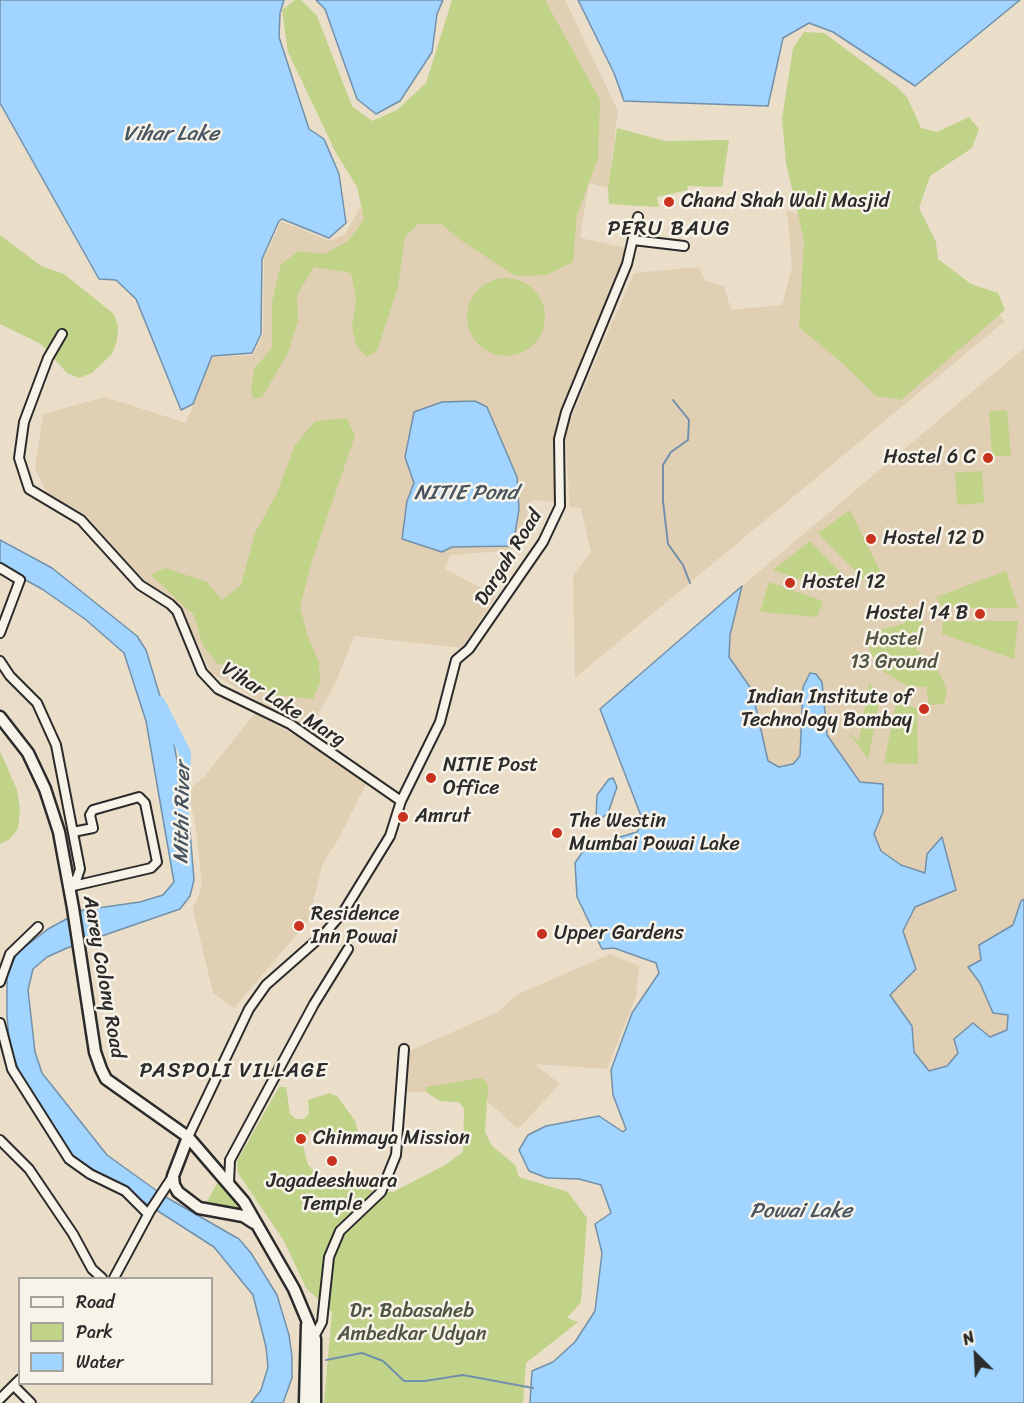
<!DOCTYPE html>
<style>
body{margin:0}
#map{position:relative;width:1024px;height:1403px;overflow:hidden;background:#eadec9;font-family:Sriracha,sans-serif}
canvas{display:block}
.legend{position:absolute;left:18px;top:1277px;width:195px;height:108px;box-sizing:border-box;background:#f7f3e8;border:2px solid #a5a39c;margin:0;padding:8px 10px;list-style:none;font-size:18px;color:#2b2b2b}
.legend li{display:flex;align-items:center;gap:12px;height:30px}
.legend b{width:30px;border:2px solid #a5a39c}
.north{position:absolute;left:946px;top:1325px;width:60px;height:60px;-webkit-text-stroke:4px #f7f3e8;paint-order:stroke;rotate:336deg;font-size:16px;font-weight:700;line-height:24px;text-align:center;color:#2b2b2b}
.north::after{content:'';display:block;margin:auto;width:21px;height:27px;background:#2b2b2b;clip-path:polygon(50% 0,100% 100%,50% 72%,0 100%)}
</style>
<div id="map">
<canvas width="1024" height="1403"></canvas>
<ul class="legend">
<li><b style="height:8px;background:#f7f3e8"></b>Road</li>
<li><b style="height:16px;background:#c0d388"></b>Park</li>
<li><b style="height:16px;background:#a1d4ff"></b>Water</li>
</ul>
<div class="north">N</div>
</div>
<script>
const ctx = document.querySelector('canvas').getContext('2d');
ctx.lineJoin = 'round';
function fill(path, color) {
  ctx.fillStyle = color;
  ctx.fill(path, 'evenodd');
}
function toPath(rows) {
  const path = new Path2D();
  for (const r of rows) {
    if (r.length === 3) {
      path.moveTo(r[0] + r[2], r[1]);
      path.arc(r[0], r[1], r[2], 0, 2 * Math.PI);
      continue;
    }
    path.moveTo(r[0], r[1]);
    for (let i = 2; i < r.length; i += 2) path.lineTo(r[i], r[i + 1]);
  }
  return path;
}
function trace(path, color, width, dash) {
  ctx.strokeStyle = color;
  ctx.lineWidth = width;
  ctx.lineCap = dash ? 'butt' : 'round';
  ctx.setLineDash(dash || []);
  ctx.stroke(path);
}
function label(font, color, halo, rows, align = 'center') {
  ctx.font = font + ' Sriracha,sans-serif';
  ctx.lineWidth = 5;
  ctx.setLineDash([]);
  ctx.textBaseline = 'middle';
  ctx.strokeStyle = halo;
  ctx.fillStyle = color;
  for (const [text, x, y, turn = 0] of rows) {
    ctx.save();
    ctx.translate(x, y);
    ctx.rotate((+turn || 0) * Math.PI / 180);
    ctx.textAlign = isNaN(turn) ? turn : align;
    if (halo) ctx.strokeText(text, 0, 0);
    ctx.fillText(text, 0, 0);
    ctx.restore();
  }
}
const built = toPath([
 [461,0,565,0,618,111,608,188,589,183,580,238,627,248,594,337,556,423,558,489,555,502,532,500,515,550,450,555,445,569,496,596,462,648,354,636,335,684,309,730,211,673,179,604,145,581,84,513,48,495,35,469,43,414,105,397,186,423,212,357,253,355,263,334,264,259,281,221,330,241,345,234,417,108],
 [787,210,945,272,977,289,1005,321,575,678,573,575,591,552,581,508,570,507,565,432,610,327,634,273,699,267,705,281,724,286,731,310,782,305,792,267],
 [1024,348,1024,899,1021,901,1013,925,979,945,981,960,968,967,980,983,993,1013,1009,1014,1007,1030,958,1053,947,1067,929,1071,914,1052,912,1026,890,995,916,969,902,931,915,907,926,873,901,865,881,851,874,834,883,812,827,735,822,682,803,687,800,756,793,764,778,767,768,761,760,728,729,657,730,635,742,586],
 [255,713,334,757,367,782,339,838,323,863,308,921,234,1008,213,993,193,909,202,886,197,835,188,790,204,777],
 [610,954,639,966,636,996,607,1069,534,1064,560,1084,518,1129,478,1093,406,1092,407,1052,498,1012,516,995]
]);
const green = toPath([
 [295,0,301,0,317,16,352,106,372,121,397,110,426,83,452,0,545,0,600,100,598,158,577,215,573,262,547,275,515,276,462,241,441,224,418,224,405,237,398,287,377,351,367,357,356,345,352,327,356,299,351,273,314,267,297,295,298,321,288,353,262,397,254,399,251,392,254,369,272,348,272,302,281,264,299,251,324,254,348,241,364,219,357,187,336,153,288,52,282,10],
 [804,32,824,33,897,87,907,97,921,128,937,132,969,117,979,129,972,148,930,176,919,208,936,242,938,259,971,284,998,293,1005,310,901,400,876,396,841,362,799,327,804,241,786,163,782,119,793,48],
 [617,128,665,141,729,140,722,187,687,186,688,190,657,197,659,207,609,204,608,188],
 [0,235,41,266,64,274,114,314,118,327,117,341,112,354,92,373,79,378,67,373,41,344,0,324],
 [506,317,39],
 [1007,410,1011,456,992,456,989,411],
 [347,418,355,436,312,561,300,607,308,637,319,662,320,683,313,699,276,695,250,680,237,665,218,664,203,646,194,615,151,575,165,568,207,582,222,600,241,585,255,533,277,493,295,445,315,421],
 [982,471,984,503,957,505,955,473],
 [850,510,881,573,867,583,818,533],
 [810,541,849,581,828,589,773,570],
 [1006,571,1018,608,943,608,936,597],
 [769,582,823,601,817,617,760,612],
 [913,615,923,622,912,640,917,650,934,664,944,682,947,692,944,704,929,705,926,687,907,686,881,670,869,650,871,642,879,630,902,624],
 [943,621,1018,621,1014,659,942,634],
 [869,683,880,697,868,759,849,733,859,741],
 [896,704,917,708,918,764,884,763],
 [0,751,17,790,20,810,18,829,10,839,0,844],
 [480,1078,485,1080,488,1087,485,1132,492,1146,515,1165,519,1177,568,1192,587,1218,581,1302,567,1318,578,1322,526,1363,523,1403,324,1403,332,1312,306,1288,284,1241,238,1173,237,1161,279,1087,286,1087,290,1114,296,1119,304,1119,309,1114,308,1100,330,1093,338,1097,355,1121,359,1135,353,1138,339,1137,310,1130,303,1145,308,1165,316,1173,376,1192,393,1192,445,1165,463,1152,464,1109,459,1102,440,1101,426,1092,426,1087],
 [219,1180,241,1212,205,1205]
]);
const water = toPath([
 [0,0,284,0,280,13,279,37,309,129,324,139,339,174,346,223,329,238,282,219,279,221,262,259,261,334,252,353,212,356,193,404,181,410,136,299,116,280,99,279,0,103,0,0],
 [316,0,443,0,437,14,432,52,400,101,376,114,357,99,325,9,316,0],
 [578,0,1020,0,915,86,833,32,809,23,783,38,768,106,624,101,614,73,578,0],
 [475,401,487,407,517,477,519,509,513,546,452,547,442,552,402,539,407,501,414,483,405,457,414,412,442,402,475,401],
 [0,540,52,568,137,636,146,650,173,739,190,831,194,880,190,896,180,909,67,948,47,957,33,969,28,990,35,1052,42,1073,107,1155,164,1196,239,1239,251,1253,277,1295,289,1335,292,1357,292,1378,283,1403,251,1403,261,1390,268,1367,266,1347,253,1295,214,1247,69,1154,52,1131,22,1077,10,1050,7,1016,7,976,17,953,48,929,83,910,140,902,163,895,174,882,146,721,124,653,85,619,42,589,0,566,0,540],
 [742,586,730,635,729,657,752,690,768,761,779,767,793,764,800,756,803,687,810,673,816,674,822,682,827,735,860,782,883,784,883,812,874,834,881,851,901,865,925,873,927,854,942,837,956,890,915,907,903,931,916,969,890,995,912,1026,914,1052,929,1071,947,1066,958,1053,954,1039,973,1023,990,1037,1007,1030,1008,1015,993,1013,980,983,968,967,981,960,979,945,1013,925,1021,901,1024,899,1024,1403,530,1403,532,1371,553,1362,575,1342,595,1311,602,1253,595,1224,611,1213,601,1185,579,1179,547,1178,529,1171,519,1150,528,1135,546,1126,599,1116,623,1132,626,1129,613,1095,611,1070,632,1013,659,973,656,963,614,948,602,949,577,897,575,863,586,847,637,832,643,821,600,709,742,586],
 [613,778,617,787,608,813,599,820,596,819,597,795,609,779,613,778]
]);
const stream = toPath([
 [673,400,689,420,688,440,671,452,663,465,663,501,668,544,683,565,690,583],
 [326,1360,362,1353,383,1361,404,1381,425,1381,463,1375,533,1388]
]);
const river = toPath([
 [159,702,185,753,183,814]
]);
const street = toPath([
 [633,240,684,246],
 [62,334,48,358,24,422,19,458,29,489,81,520,140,585,170,604,177,611,202,672,218,689,290,724,401,801],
 [0,568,20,580,0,633],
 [0,661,10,676,37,703,56,745,80,869,77,878,69,887],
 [69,887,151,868,157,862,145,803,139,797,93,810,90,815,93,828,73,832],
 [0,982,10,954,38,927],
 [0,1023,12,1069,69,1159,90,1174,125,1191,148,1214],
 [188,1137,249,1009,266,985,325,933,344,911,390,836,401,801,440,722,456,660,469,649,543,542,560,506,559,439,566,412,627,264,638,217],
 [0,1140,29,1169,73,1234,92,1269,102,1278],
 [229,1183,230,1160,314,1004,348,949],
 [114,1278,150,1211,173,1176],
 [313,1339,322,1322,329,1257,340,1231,381,1192,396,1155,404,1049],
 [17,1389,31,1403],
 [0,1399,20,1379]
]);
const secondary = toPath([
 [0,717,28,753,45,789,59,832,73,908,95,1052,101,1069,106,1079,188,1137,244,1202,294,1289,315,1339,315,1403],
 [188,1137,173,1176,174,1185,178,1192,199,1208,243,1216,254,1223],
 [305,1403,307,1325]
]);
const markers = [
 [669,202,6,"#c8321e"],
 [988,458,6,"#c8321e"],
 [871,539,6,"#c8321e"],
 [790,583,6,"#c8321e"],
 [980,614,6,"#c8321e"],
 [924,709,6,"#c8321e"],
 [431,778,6,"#c8321e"],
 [403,817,6,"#c8321e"],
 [557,833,6,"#c8321e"],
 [299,926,6,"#c8321e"],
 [542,934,6,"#c8321e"],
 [301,1139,6,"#c8321e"],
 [332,1161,6,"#c8321e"]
];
const poiNames = [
 ["Chand Shah Wali Masjid",681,202],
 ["Hostel 6 C",976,458,"right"],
 ["Hostel 12 D",883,539],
 ["Hostel 12",802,583],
 ["Hostel 14 B",968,614,"right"],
 ["Indian Institute of",912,698,"right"],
 ["Technology Bombay",912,721,"right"],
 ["NITIE Post",443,766],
 ["Office",443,789],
 ["Amrut",415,817],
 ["The Westin",569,822],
 ["Mumbai Powai Lake",569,845],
 ["Residence",311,915],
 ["Inn Powai",311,938],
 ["Upper Gardens",554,934],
 ["Chinmaya Mission",313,1139],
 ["Jagadeeshwara",332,1182,"center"],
 ["Temple",332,1205,"center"]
];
const streetNames = [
 ["Dargah Road",509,558,-58],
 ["Vihar Lake Marg",283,705,32],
 ["Aarey Colony Road",103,977,80]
];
const parkNames = [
 ["Hostel",894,640],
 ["13 Ground",894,663],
 ["Dr. Babasaheb",412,1312],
 ["Ambedkar Udyan",412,1335]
];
const waterNames = [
 ["Vihar Lake",171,135],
 ["NITIE Pond",466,494],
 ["Mithi River",183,813,-89],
 ["Powai Lake",801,1212]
];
const neighbourhoodNames = [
 ["PERU BAUG",669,230],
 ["PASPOLI VILLAGE",234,1072]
];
fill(built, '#e1cfb3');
fill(green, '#c0d388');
fill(water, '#a1d4ff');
trace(water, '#7290aa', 1.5);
trace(stream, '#7290aa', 2);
trace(river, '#a1d4ff', 12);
trace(street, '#2b2b2b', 12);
trace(secondary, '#2b2b2b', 15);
trace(street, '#f7f3e8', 8);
trace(secondary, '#f7f3e8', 10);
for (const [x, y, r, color] of markers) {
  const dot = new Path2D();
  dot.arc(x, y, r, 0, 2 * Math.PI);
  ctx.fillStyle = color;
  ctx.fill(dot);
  trace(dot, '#f7f3e8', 2);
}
label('20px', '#2b2b2b', '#f7f3e8', poiNames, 'left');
label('20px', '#2b2b2b', '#f7f3e8', streetNames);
label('20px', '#505542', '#f7f3e8', parkNames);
label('italic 21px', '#485560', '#f7f3e8', waterNames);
ctx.letterSpacing = '1.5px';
label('21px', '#2b2b2b', '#f7f3e8', neighbourhoodNames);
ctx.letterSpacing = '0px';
</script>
